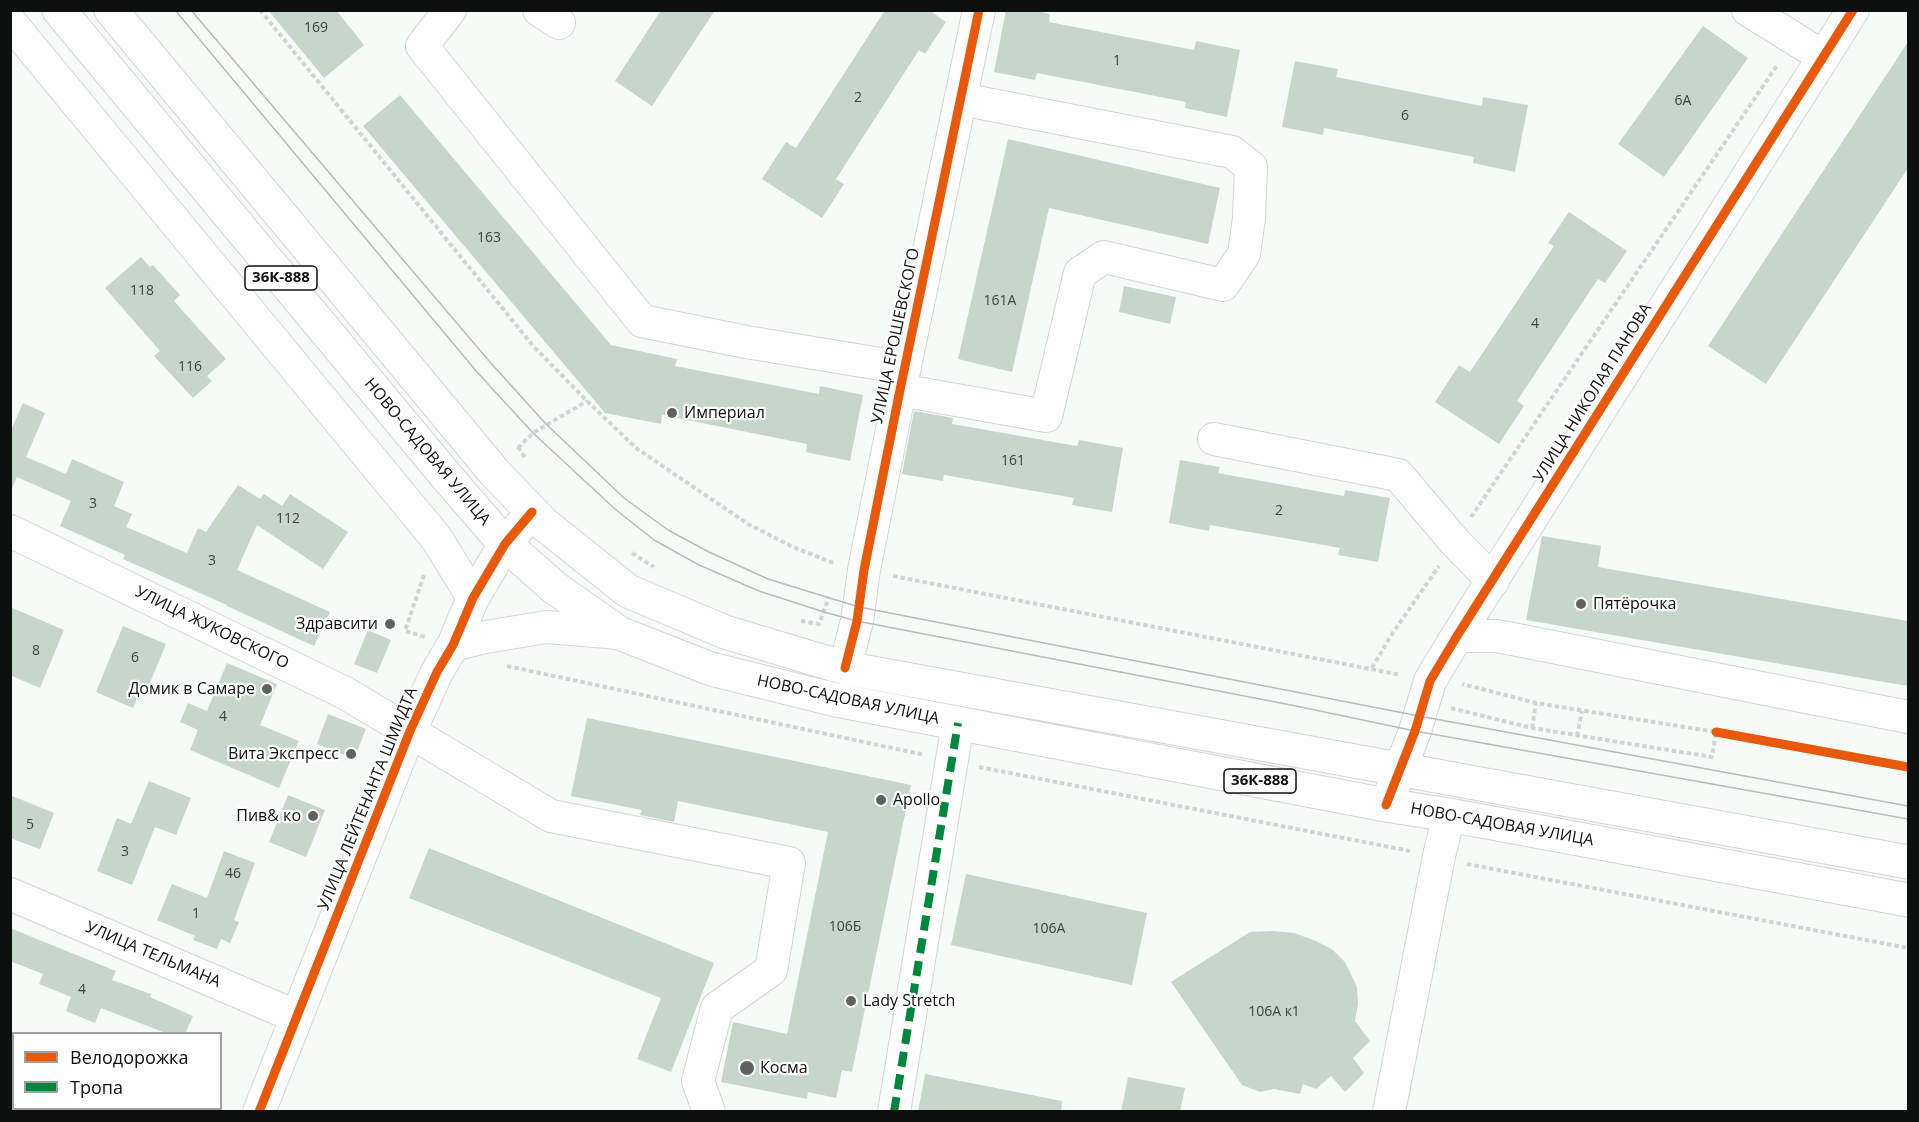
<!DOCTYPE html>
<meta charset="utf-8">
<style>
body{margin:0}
#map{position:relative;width:1919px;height:1122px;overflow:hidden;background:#f6fbf8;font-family:"Open Sans",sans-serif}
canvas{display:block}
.frame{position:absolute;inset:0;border:12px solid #0d100e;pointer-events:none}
.legend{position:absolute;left:12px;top:1032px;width:210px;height:78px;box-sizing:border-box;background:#fff;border:2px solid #9e9f9f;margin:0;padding:8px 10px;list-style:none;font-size:18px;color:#0d100e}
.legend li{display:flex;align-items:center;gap:12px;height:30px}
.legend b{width:30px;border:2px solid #9e9f9f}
</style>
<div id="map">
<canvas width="1919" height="1122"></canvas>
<div class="frame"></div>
<ul class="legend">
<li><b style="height:8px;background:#e8590c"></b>Велодорожка</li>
<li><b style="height:8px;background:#00873e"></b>Тропа</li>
</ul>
</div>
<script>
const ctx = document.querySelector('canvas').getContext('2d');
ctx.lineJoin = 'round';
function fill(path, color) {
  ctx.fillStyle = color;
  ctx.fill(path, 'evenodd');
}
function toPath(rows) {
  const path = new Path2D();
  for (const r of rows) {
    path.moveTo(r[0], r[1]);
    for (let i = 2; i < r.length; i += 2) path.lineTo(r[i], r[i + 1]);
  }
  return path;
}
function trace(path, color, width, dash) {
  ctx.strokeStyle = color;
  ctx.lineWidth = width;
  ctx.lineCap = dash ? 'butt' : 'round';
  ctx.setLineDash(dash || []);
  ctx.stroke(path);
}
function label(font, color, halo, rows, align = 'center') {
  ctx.font = font + ' "Open Sans",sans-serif';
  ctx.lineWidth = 4.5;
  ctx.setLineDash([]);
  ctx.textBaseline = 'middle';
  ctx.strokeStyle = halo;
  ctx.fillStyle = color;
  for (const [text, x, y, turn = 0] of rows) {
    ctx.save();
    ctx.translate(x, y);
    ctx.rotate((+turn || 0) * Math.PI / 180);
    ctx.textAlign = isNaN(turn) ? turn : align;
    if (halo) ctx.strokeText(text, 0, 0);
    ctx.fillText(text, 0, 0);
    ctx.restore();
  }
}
const building = toPath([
 [268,10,336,10,364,45,324,78],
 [661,10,715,10,652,106,615,81],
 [885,10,929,10,946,22,925,54,919,50,836,179,844,184,822,218,762,179,786,142,796,148],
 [1006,10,1031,10,1050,14,1049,22,1194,50,1196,41,1240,50,1227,117,1185,108,1186,102,1037,73,1035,80,994,72],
 [1703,26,1748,58,1664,177,1618,144],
 [1908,42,1908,168,1766,384,1708,346],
 [1295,61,1338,69,1336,77,1482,106,1483,97,1528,105,1515,172,1473,163,1474,157,1324,128,1323,135,1282,127],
 [400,95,611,345,677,359,675,366,819,394,820,386,863,395,850,461,806,452,807,444,662,415,661,424,605,413,363,126],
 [1008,139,1220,188,1208,244,1049,208,1012,372,958,359],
 [1569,212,1627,251,1605,283,1598,279,1517,401,1524,406,1499,444,1435,402,1459,365,1470,372,1554,246,1548,243],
 [141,257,150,267,153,265,180,295,174,301,226,359,207,376,212,381,193,398,154,356,160,351,105,288],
 [1124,286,1176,297,1170,324,1119,312],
 [23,403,45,413,26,457,66,474,72,459,124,482,114,506,132,514,126,527,187,553,198,528,206,532,238,485,260,499,264,494,282,506,290,494,348,532,323,569,257,525,237,570,330,612,314,646,227,606,227,605,123,559,125,555,60,526,71,501,17,477,10,493,10,432],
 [914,411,953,418,952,424,1077,446,1079,440,1123,448,1112,512,1072,505,1074,498,944,475,943,481,902,474],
 [1180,460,1220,467,1218,473,1344,496,1345,490,1390,498,1378,562,1338,555,1340,548,1210,525,1209,531,1169,523],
 [1542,536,1601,546,1598,567,1908,621,1908,686,1526,620],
 [10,607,64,630,40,688,10,675],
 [123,626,166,644,147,690,142,688,133,708,96,692],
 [368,630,391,640,377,673,354,664],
 [227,663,277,684,260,725,299,741,279,788,190,750,198,730,180,722,188,703,207,711],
 [328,714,366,729,354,759,317,744],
 [587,718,911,785,852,1072,842,1070,836,1098,808,1092,807,1099,721,1082,733,1022,787,1034,828,832,678,801,674,822,640,815,642,810,571,796],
 [149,781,191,798,176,835,155,827,132,885,97,871,117,818,131,824],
 [10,795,54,813,40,849,10,838],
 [288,795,325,810,306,857,269,842],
 [429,848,714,963,671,1072,637,1059,661,998,409,898],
 [224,851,255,863,234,920,239,922,230,943,221,939,217,949,193,940,195,936,157,920,172,884,207,898],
 [966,874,1147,913,1132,985,951,945],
 [10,928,116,971,112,980,151,994,150,997,193,1016,185,1034,168,1034,101,1008,95,1023,66,1011,71,997,39,984,43,974,10,961],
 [1272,931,1294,933,1316,941,1333,950,1345,962,1357,987,1358,1004,1355,1021,1370,1041,1353,1058,1364,1073,1345,1092,1331,1076,1316,1089,1303,1084,1300,1094,1274,1089,1260,1092,1242,1085,1171,982,1250,932],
 [925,1074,1062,1101,1061,1112,918,1112],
 [1128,1077,1185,1088,1180,1112,1121,1112]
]);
const path = toPath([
 [260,10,534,347,587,401,636,448,748,524,793,547,836,564],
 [518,447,526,459],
 [518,448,533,433,587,401],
 [1471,517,1778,64],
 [632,553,654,567],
 [424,575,405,631,425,637],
 [893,576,1401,675],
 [801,621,819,624,829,597],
 [507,666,925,755],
 [1372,668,1390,637,1439,566],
 [1451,708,1532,728,1712,757,1716,732,1536,703,1462,684],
 [1532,728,1536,703],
 [1577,736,1582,711],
 [979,767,1410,851],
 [1467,864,1908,948]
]);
const minor = toPath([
 [450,10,422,46,642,321,746,342,905,368],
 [539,10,559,23],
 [1748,10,1822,56],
 [10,22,437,539,473,598],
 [900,390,1046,416,1080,273,1104,257,1223,285,1244,254,1249,218,1251,167,1232,152,961,99],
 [1214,439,1398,475,1455,542,1493,581],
 [10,531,345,693,551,816,789,863,771,970,717,1008,698,1081,709,1112],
 [1457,636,1497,636,1908,717],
 [453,645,485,637,547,627,619,633],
 [845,668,857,621,864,570,900,390,979,10],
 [1386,805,1415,731,1430,681,1457,636,1853,10],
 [10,894,295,1016],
 [259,1112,410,731,437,672,453,645,473,598,505,544,532,512],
 [894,1112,958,723],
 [1389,1112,1439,856,1449,815]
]);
const major = toPath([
 [59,10,447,477,505,544,555,588,619,633,711,669,836,700,1386,805,1449,815,1908,900],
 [111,10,495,473,544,524,628,591,725,632,845,668,1908,862]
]);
const tram = toPath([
 [175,10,477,372,533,433,615,509,654,540,699,565,759,591,824,612,857,621,1296,706,1415,731,1908,819],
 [191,10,489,361,546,424,624,498,668,530,709,552,768,579,859,607,1419,716,1908,806]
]);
const quiet = toPath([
 [894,1112,958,723]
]);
const cycleway = toPath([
 [845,668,857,621,864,570,900,390,979,10],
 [1716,732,1908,767],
 [1386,805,1415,731,1430,681,1457,636,1853,10],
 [259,1112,410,731,437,672,453,645,473,598,505,544,532,512]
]);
const markers = [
 [672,413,6,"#5f6260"],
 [1581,604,6,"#5f6260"],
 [390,624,6,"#5f6260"],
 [267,689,6,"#5f6260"],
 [351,754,6,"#5f6260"],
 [881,800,6,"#5f6260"],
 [313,816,6,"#5f6260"],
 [851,1001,6,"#5f6260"],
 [747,1068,8,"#5f6260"]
];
const numberNames = [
 ["169",316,28],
 ["1",1117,61],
 ["2",858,98],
 ["6А",1683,101],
 ["6",1405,116],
 ["163",489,238],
 ["118",142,291],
 ["161А",1000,301],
 ["4",1535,324],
 ["116",190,367],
 ["161",1013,461],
 ["3",93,504],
 ["2",1279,511],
 ["112",288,519],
 ["3",212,561],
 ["8",36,651],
 ["6",135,658],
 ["4",223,717],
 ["5",30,825],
 ["3",125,852],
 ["46",233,874],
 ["1",196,914],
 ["106Б",845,927],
 ["106А",1049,929],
 ["4",82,990],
 ["106А к1",1274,1012]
];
const shields = [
 [281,278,72],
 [1260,781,72]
];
const shieldNames = [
 ["36К-888",281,278],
 ["36К-888",1260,781]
];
const streetNames = [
 ["УЛИЦА ЕРОШЕВСКОГО",896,336,-78],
 ["УЛИЦА НИКОЛАЯ ПАНОВА",1593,393,-58],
 ["НОВО-САДОВАЯ УЛИЦА",427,452,50],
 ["УЛИЦА ЖУКОВСКОГО",212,628,26],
 ["НОВО-САДОВАЯ УЛИЦА",848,700,12],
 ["УЛИЦА ЛЕЙТЕНАНТА ШМИДТА",368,799,-68],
 ["НОВО-САДОВАЯ УЛИЦА",1502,825,10],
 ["УЛИЦА ТЕЛЬМАНА",153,955,23]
];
const poiNames = [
 ["Империал",684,413],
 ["Пятёрочка",1593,604],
 ["Здравсити",378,624,"right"],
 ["Домик в Самаре",255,689,"right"],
 ["Вита Экспресс",339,754,"right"],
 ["Apollo",893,800],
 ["Пив& ко",301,816,"right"],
 ["Lady Stretch",863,1001],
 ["Косма",760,1068]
];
fill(building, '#c6d6cb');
trace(minor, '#d3d6d4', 34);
trace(major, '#d3d6d4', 35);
trace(path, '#d2d3d3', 4, [4.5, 3]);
trace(minor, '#fefefe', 32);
trace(major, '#fefefe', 33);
trace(tram, '#babbbb', 1.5);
trace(quiet, '#00873e', 8, [15, 8]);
trace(cycleway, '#e8590c', 9);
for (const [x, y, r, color] of markers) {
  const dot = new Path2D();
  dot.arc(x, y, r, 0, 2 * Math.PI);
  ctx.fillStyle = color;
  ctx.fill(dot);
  trace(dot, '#fff', 2);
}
label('14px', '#3b423d', null, numberNames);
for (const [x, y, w] of shields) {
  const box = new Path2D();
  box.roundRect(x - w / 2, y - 12, w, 24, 4.5);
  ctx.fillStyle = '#fff';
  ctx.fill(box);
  trace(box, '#0d100e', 1.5);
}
label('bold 15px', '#0d100e', null, shieldNames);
label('16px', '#0d100e', '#fff', streetNames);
label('16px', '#0d100e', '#fff', poiNames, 'left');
</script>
